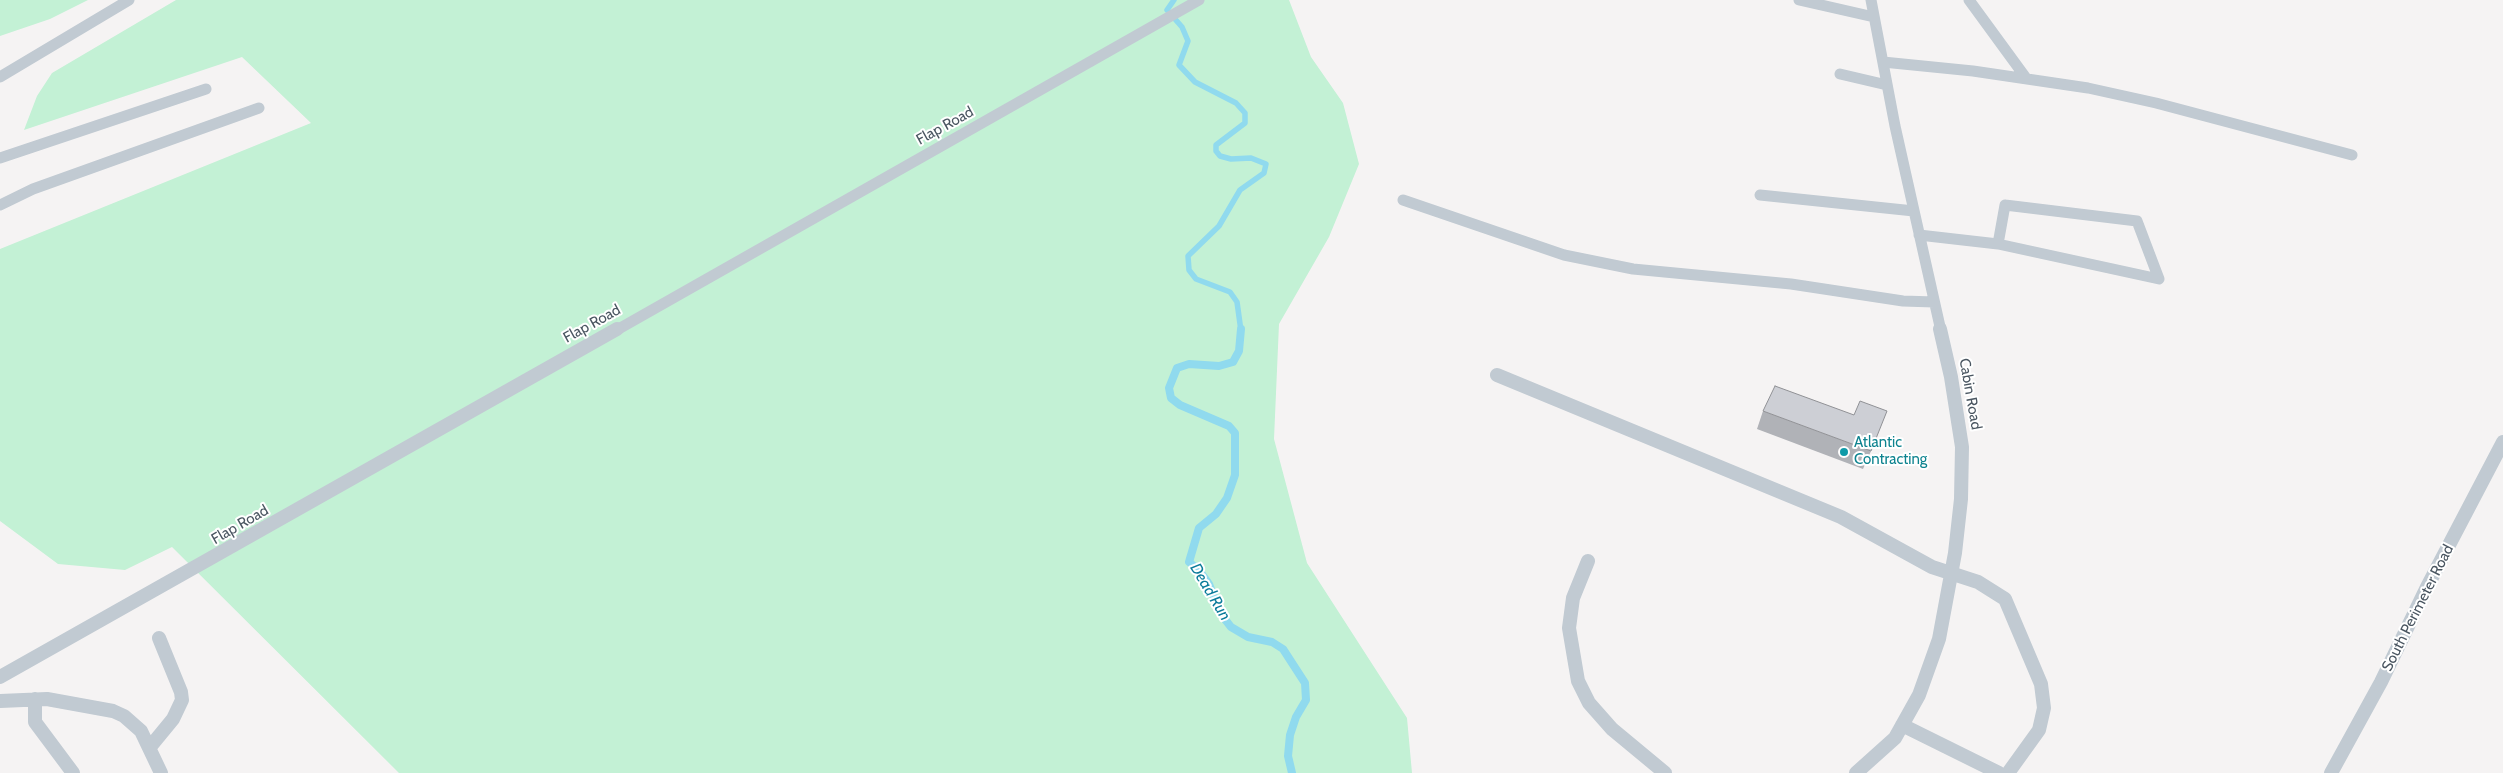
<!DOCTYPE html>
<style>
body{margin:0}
canvas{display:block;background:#f5f3f3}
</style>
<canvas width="2503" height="773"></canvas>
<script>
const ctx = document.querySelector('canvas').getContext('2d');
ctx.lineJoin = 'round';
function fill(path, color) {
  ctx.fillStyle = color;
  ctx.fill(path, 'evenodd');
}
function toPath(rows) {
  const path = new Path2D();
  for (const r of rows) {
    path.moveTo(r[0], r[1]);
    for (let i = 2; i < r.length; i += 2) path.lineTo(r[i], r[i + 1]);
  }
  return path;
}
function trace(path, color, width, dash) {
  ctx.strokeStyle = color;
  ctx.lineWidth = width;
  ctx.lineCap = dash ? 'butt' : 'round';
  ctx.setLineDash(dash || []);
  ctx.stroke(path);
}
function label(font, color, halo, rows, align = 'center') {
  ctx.font = font + ' Cabin,sans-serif';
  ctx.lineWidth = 4;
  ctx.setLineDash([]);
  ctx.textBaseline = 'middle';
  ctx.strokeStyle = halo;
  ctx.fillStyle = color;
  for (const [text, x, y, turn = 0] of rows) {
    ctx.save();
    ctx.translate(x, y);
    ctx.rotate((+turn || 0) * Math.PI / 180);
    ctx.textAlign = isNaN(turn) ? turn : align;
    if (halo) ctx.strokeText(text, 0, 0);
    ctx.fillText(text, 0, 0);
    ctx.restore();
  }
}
const green = toPath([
 [0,0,88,0,50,19,0,36],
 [176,0,1289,0,1311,57,1343,103,1359,164,1329,237,1279,324,1274,439,1307,563,1407,718,1412,773,399,773,172,547,125,570,58,564,0,521,0,249,311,123,242,57,24,130,37,96,52,73]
]);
const streamFar1 = toPath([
 [1174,0,1167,10,1182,27,1188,41,1179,65,1195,82,1236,103,1245,113,1245,123,1216,145,1216,151,1220,156,1231,159,1251,158,1266,164,1264,173,1240,190,1219,226,1188,256,1189,270,1196,279,1230,292,1237,302,1241,331]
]);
const stream = toPath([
 [1241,329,1239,351,1233,362,1219,366,1189,364,1177,368,1169,388,1171,398,1180,405,1229,426,1235,433,1235,475,1227,498,1216,514,1199,528,1189,562,1199,570,1209,584,1220,613,1231,627,1248,637,1272,642,1283,649,1305,683,1306,700,1296,717,1290,735,1288,756,1292,773]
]);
const serviceFar1 = toPath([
 [1799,0,1874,17],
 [1871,0,1895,126,1941,331],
 [1969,0,2026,78],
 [1883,62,1973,71,2088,88,2156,103,2352,155],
 [1840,74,1887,85],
 [0,77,129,0],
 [0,158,206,89],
 [1760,195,1914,211],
 [1403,200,1564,255,1633,269,1791,284,1903,301,1934,302],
 [0,205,33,189,259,108],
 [2005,205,2137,221,2159,279,1998,244,2005,205],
 [1919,235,1998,244],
 [615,331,1199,0]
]);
const service = toPath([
 [1497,375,1841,517,1932,567,1978,582,2005,599,2041,684,2044,708,2039,730,2008,773],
 [1588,561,1573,598,1569,628,1578,681,1589,703,1612,729,1665,773],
 [0,677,617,329],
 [35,699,35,722,73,773],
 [0,701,47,699,113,711,124,716,141,731,161,773],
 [1902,725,1999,773],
 [150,747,173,719,182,700,181,692,159,638],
 [1856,773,1895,738,1919,695,1939,639,1955,553,1961,499,1962,447,1951,377,1940,329],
 [2331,773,2381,682,2427,587,2503,442]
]);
const wall = toPath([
 [1763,411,1871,451,1863,469,1757,429]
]);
const building = toPath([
 [1775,386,1854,415,1860,401,1887,411,1871,451,1763,411,1775,386]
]);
const markers = [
 [1844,452,5,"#0f9aa8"]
];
const streetNames = [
 ["Flap Road",945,126,-29],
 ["Flap Road",592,324,-29],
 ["Cabin Road",1970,394,80],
 ["Flap Road",240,525,-30],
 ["South Perimeter Road",2418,608,-63]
];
const cultureNames = [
 ["Atlantic",1854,443],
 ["Contracting",1854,460]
];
const waterNames = [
 ["Dead Run",1210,592,59]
];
fill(green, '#c3f1d5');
trace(streamFar1, '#90daee', 5.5);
trace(stream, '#90daee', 8);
trace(serviceFar1, '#c1cad2', 11);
trace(service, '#c1cad2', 14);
fill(wall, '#b0b2b7');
fill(building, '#cdcfd5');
trace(building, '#909195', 1);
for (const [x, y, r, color] of markers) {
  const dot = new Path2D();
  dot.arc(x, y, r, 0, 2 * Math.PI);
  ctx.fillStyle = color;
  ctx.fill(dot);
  trace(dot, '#fff', 2);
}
label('15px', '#4a5661', '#fff', streetNames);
label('15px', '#0d838f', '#fff', cultureNames, 'left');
label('italic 16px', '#0c7c9b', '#fff', waterNames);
</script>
